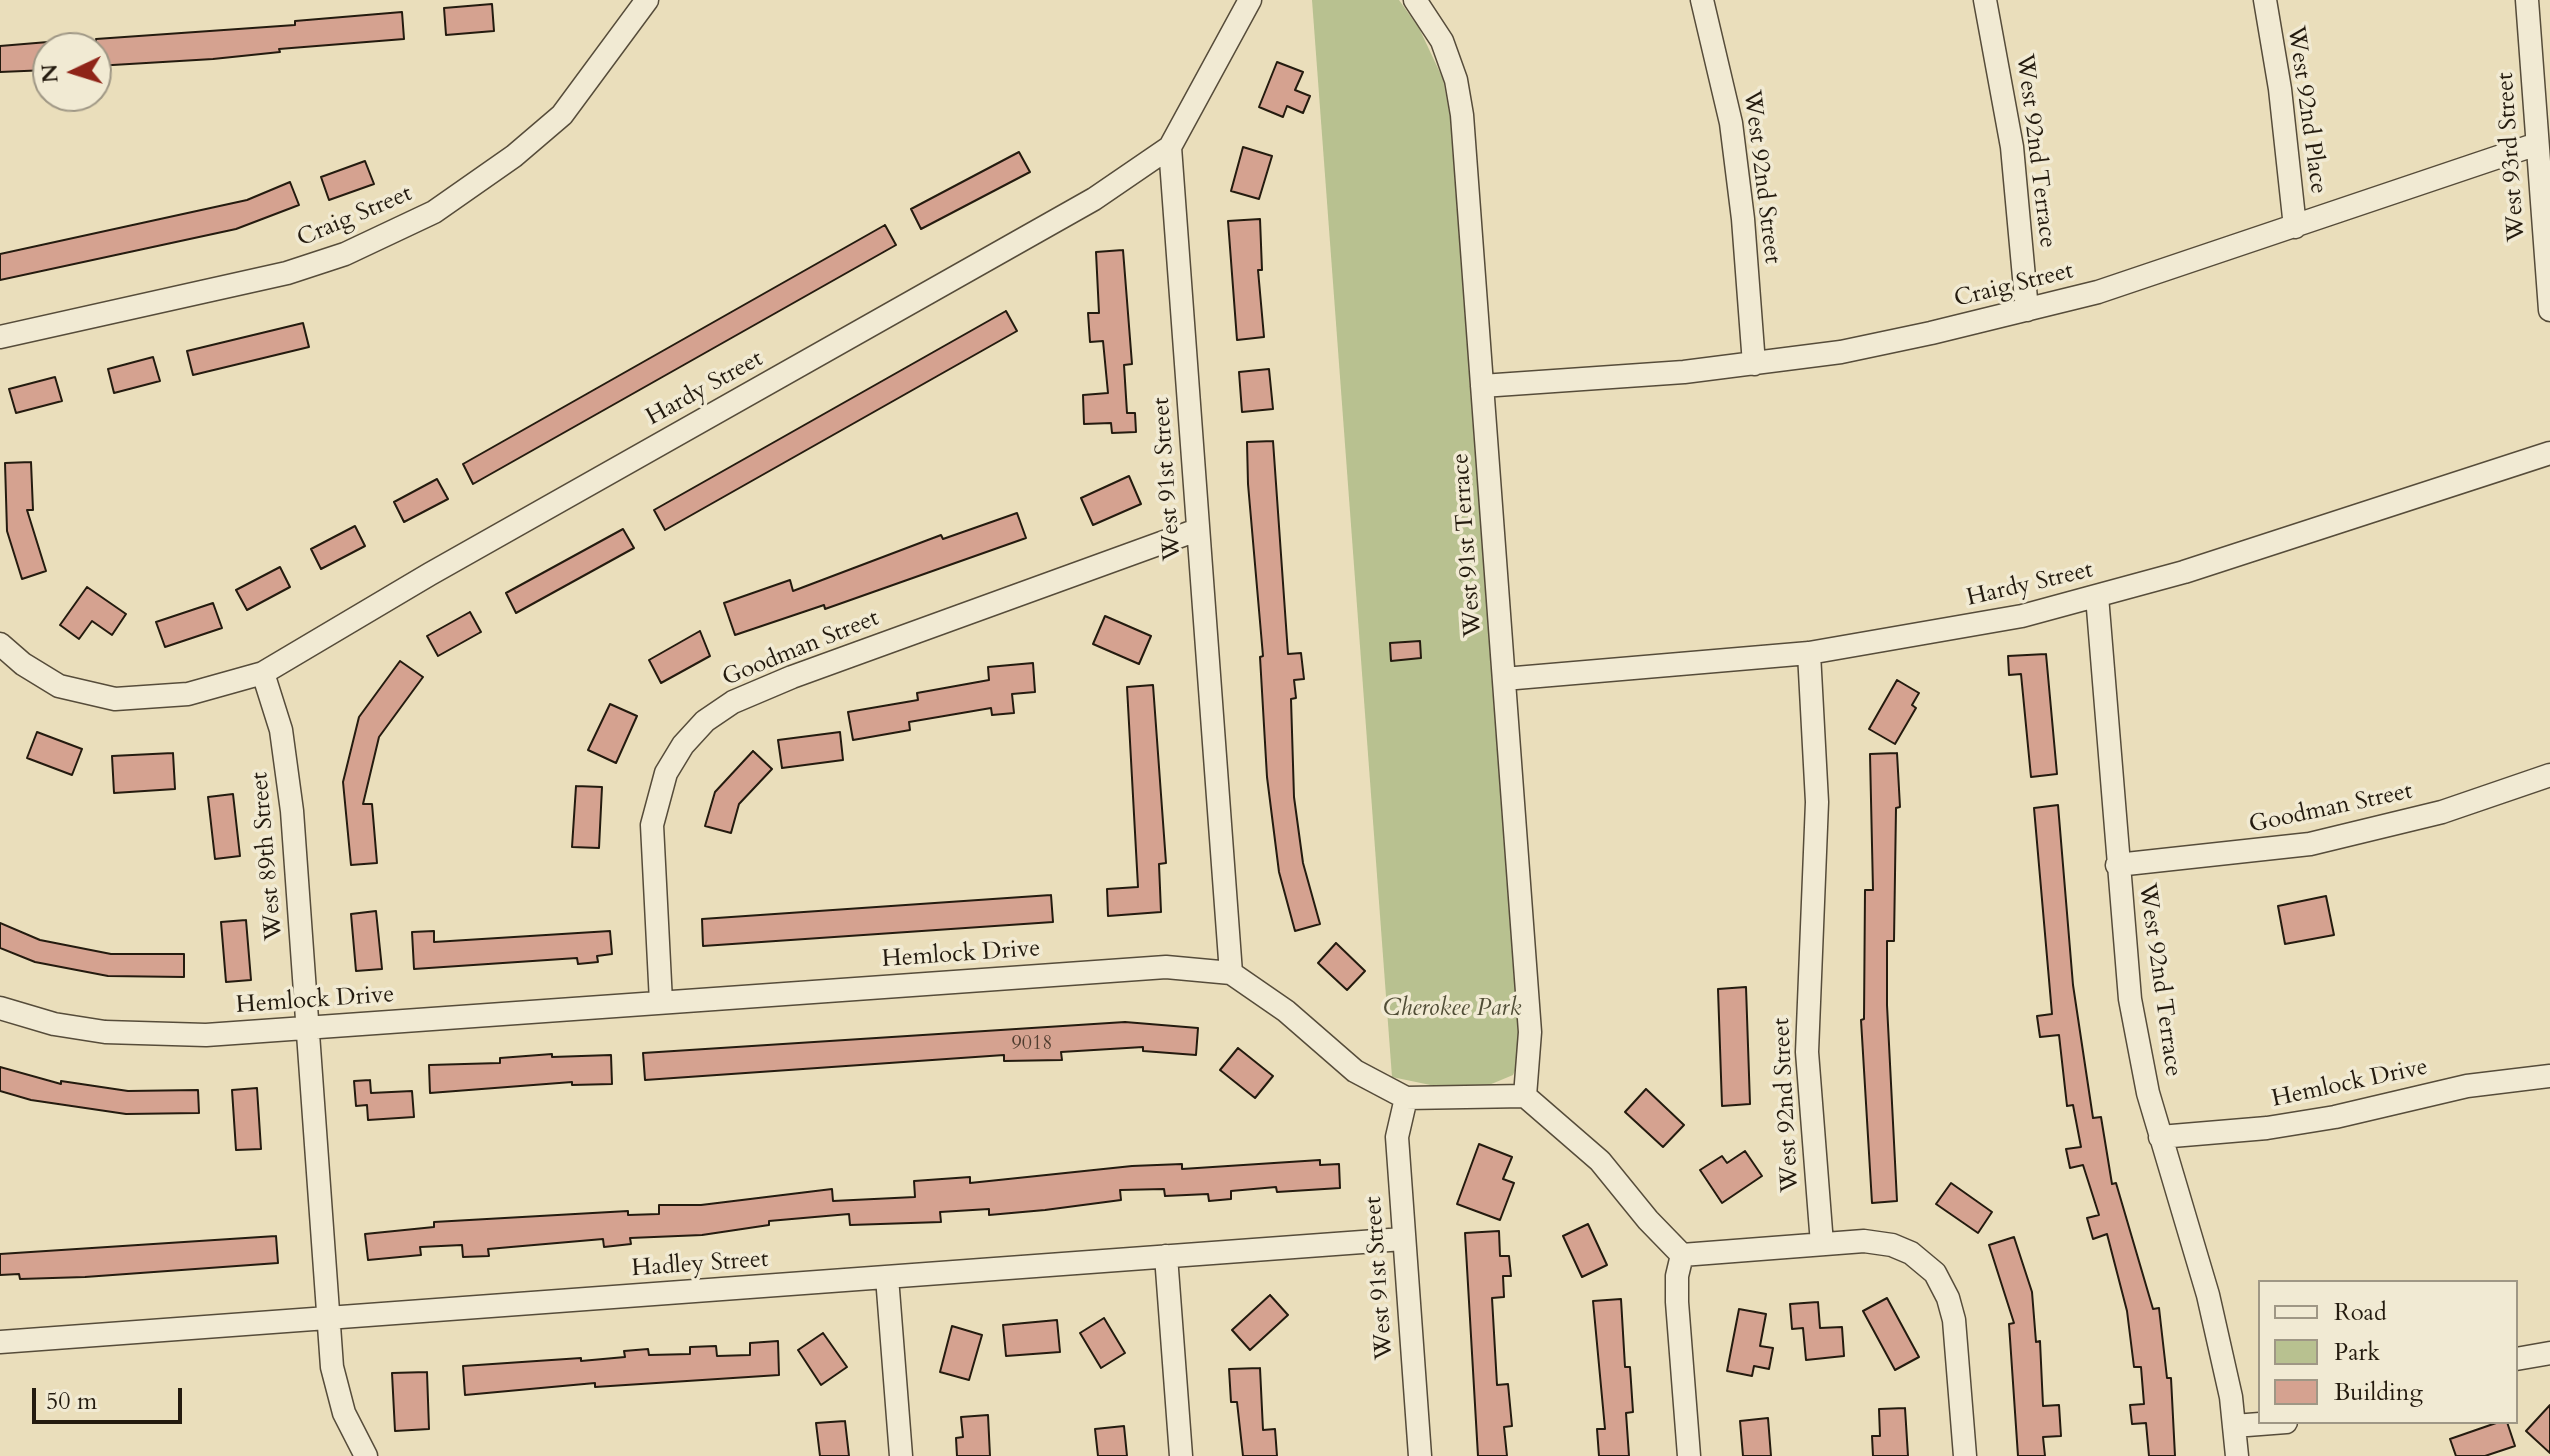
<!DOCTYPE html>
<style>
body{margin:0}
#map{position:relative;width:2550px;height:1456px;overflow:hidden;background:#eadebb;font-family:Cardo,serif}
canvas{display:block}
.legend{position:absolute;left:2258px;top:1280px;width:260px;height:144px;box-sizing:border-box;background:#f1ead3;border:2px solid #9f9785;margin:0;padding:10px 14px;list-style:none;font-size:24px;color:#241b0f}
.legend li{display:flex;align-items:center;gap:16px;height:40px}
.legend b{width:40px;border:2px solid #9f9785}
.north{position:absolute;left:32px;top:32px;width:80px;height:80px;box-sizing:border-box;background:#f1ead3;border:2px solid #9f9785;border-radius:50%;rotate:266deg;font-size:22px;font-weight:700;line-height:32px;text-align:center;color:#241b0f}
.north::after{content:'';display:block;margin:auto;width:28px;height:36px;background:#8f2418;clip-path:polygon(50% 0,100% 100%,50% 72%,0 100%)}
.scale{position:absolute;left:32px;top:1388px;width:150px;height:36px;box-sizing:border-box;border:4px solid #241b0f;border-top:0;padding-left:10px;font-size:24px;line-height:28px;white-space:nowrap;color:#241b0f;-webkit-text-stroke:6px #f1ead3;paint-order:stroke}
</style>
<div id="map">
<canvas width="2550" height="1456"></canvas>
<ul class="legend">
<li><b style="height:10px;background:#f1ead3"></b>Road</li>
<li><b style="height:22px;background:#b8c190"></b>Park</li>
<li><b style="height:22px;background:#d5a290"></b>Building</li>
</ul>
<div class="north">N</div>
<div class="scale">50 m</div>
</div>
<script>
const ctx = document.querySelector('canvas').getContext('2d');
ctx.lineJoin = 'round';
function fill(path, color) {
  ctx.fillStyle = color;
  ctx.fill(path, 'evenodd');
}
function toPath(rows) {
  const path = new Path2D();
  for (const r of rows) {
    path.moveTo(r[0], r[1]);
    for (let i = 2; i < r.length; i += 2) path.lineTo(r[i], r[i + 1]);
  }
  return path;
}
function trace(path, color, width, dash) {
  ctx.strokeStyle = color;
  ctx.lineWidth = width;
  ctx.lineCap = dash ? 'butt' : 'round';
  ctx.setLineDash(dash || []);
  ctx.stroke(path);
}
function label(font, color, halo, rows, align = 'center') {
  ctx.font = font + ' Cardo,serif';
  ctx.lineWidth = 7;
  ctx.setLineDash([]);
  ctx.textBaseline = 'middle';
  ctx.strokeStyle = halo;
  ctx.fillStyle = color;
  for (const [text, x, y, turn = 0] of rows) {
    ctx.save();
    ctx.translate(x, y);
    ctx.rotate((+turn || 0) * Math.PI / 180);
    ctx.textAlign = isNaN(turn) ? turn : align;
    if (halo) ctx.strokeText(text, 0, 0);
    ctx.fillText(text, 0, 0);
    ctx.restore();
  }
}
const green = toPath([
 [1312,0,1399,0,1419,28,1443,79,1450,117,1520,1060,1513,1075,1489,1085,1440,1087,1392,1077]
]);
const building = toPath([
 [492,4,494,31,446,35,444,8,492,4],
 [402,12,404,39,279,49,280,52,213,59,96,66,96,39,295,25,295,21,402,12],
 [48,42,48,70,0,72,0,46,48,42],
 [1277,62,1303,72,1295,90,1310,96,1303,113,1287,106,1283,117,1259,107,1277,62],
 [1243,147,1272,156,1259,199,1231,191,1243,147],
 [1019,152,1030,172,921,229,911,209,1019,152],
 [365,161,374,184,329,200,321,177,365,161],
 [290,182,299,205,236,229,0,280,0,254,247,200,290,182],
 [1260,219,1262,270,1258,270,1264,337,1237,340,1228,221,1260,219],
 [885,225,896,245,473,484,463,464,885,225],
 [1123,250,1132,364,1124,365,1127,413,1135,413,1136,432,1112,433,1111,423,1084,424,1083,395,1108,393,1103,341,1090,342,1088,313,1099,313,1096,252,1123,250],
 [1006,311,1017,331,665,530,654,510,1006,311],
 [303,323,309,347,193,375,187,351,303,323],
 [153,357,160,381,114,393,108,369,153,357],
 [1269,369,1273,409,1242,412,1239,372,1269,369],
 [55,377,62,401,16,413,9,389,55,377],
 [1273,441,1288,654,1301,653,1304,679,1294,680,1296,698,1291,699,1294,797,1303,863,1320,924,1295,931,1279,872,1267,777,1260,657,1263,656,1248,484,1247,442,1273,441],
 [31,462,33,510,27,510,46,571,22,579,7,531,5,463,31,462],
 [1129,476,1141,504,1093,525,1081,498,1129,476],
 [437,479,448,499,404,522,394,502,437,479],
 [1017,513,1026,538,825,609,824,605,735,635,724,603,790,580,793,591,941,535,943,539,1017,513],
 [355,526,365,546,321,569,311,549,355,526],
 [623,529,634,548,516,613,506,593,623,529],
 [280,567,290,587,247,610,236,590,280,567],
 [87,587,126,614,112,635,92,621,79,639,60,625,87,587],
 [213,603,222,628,165,647,156,622,213,603],
 [470,612,481,632,438,656,427,636,470,612],
 [1105,616,1151,636,1139,664,1093,644,1105,616],
 [700,631,710,656,661,683,649,660,700,631],
 [1420,641,1421,658,1391,661,1390,643,1420,641],
 [2046,654,2057,774,2031,777,2021,674,2009,675,2008,656,2046,654],
 [400,661,423,677,379,737,363,804,372,804,377,863,351,865,343,782,359,717,400,661],
 [1033,663,1035,692,1012,694,1014,713,992,715,991,708,909,722,910,730,853,740,848,712,918,700,917,693,989,680,988,667,1033,663],
 [1897,680,1919,693,1912,705,1916,708,1895,744,1869,729,1897,680],
 [1153,685,1166,863,1159,864,1161,912,1108,916,1107,889,1138,887,1127,687,1153,685],
 [610,704,637,716,616,763,588,750,610,704],
 [37,732,82,749,72,775,27,758,37,732],
 [840,732,843,760,782,768,778,740,840,732],
 [753,751,772,769,739,804,731,833,705,826,715,792,753,751],
 [173,753,175,789,114,793,112,756,173,753],
 [1897,753,1900,807,1896,808,1894,941,1887,941,1887,1005,1897,1201,1872,1203,1861,1020,1864,1019,1865,890,1873,890,1870,754,1897,753],
 [576,786,602,787,599,848,572,847,576,786],
 [233,794,240,856,215,859,208,797,233,794],
 [2058,805,2073,985,2093,1118,2101,1117,2112,1184,2116,1183,2153,1309,2159,1308,2167,1378,2171,1378,2175,1456,2149,1456,2146,1423,2132,1424,2130,1405,2144,1404,2141,1367,2134,1367,2127,1311,2107,1234,2093,1239,2087,1218,2099,1215,2083,1165,2070,1168,2066,1149,2081,1147,2073,1105,2067,1106,2059,1035,2040,1037,2037,1016,2052,1014,2034,808,2058,805],
 [1051,895,1053,922,703,946,702,919,1051,895],
 [2326,896,2334,935,2285,944,2278,906,2326,896],
 [376,911,382,969,356,971,351,914,376,911],
 [246,920,251,980,226,982,221,922,246,920],
 [0,923,40,940,111,954,184,954,184,977,108,976,35,962,0,948,0,923],
 [434,931,434,942,610,931,612,954,597,956,598,962,578,964,577,958,414,969,412,932,434,931],
 [1336,943,1365,971,1347,990,1318,963,1336,943],
 [1746,987,1750,1104,1722,1106,1718,989,1746,987],
 [1125,1022,1198,1028,1196,1055,1143,1051,1143,1047,1061,1052,1062,1060,1004,1061,1004,1055,645,1080,643,1053,1125,1022],
 [1238,1048,1273,1076,1255,1098,1220,1070,1238,1048],
 [552,1054,552,1057,611,1055,612,1084,572,1085,572,1082,430,1093,429,1065,500,1063,500,1058,552,1054],
 [0,1067,61,1084,61,1081,128,1091,198,1090,199,1113,126,1114,31,1100,0,1091,0,1067],
 [370,1080,371,1093,412,1091,414,1117,368,1120,367,1105,356,1106,354,1081,370,1080],
 [257,1088,261,1149,236,1150,232,1090,257,1088],
 [1646,1089,1684,1125,1663,1147,1625,1112,1646,1089],
 [1479,1144,1512,1157,1503,1179,1514,1183,1500,1220,1457,1204,1479,1144],
 [1745,1151,1762,1176,1722,1203,1700,1170,1722,1156,1727,1163,1745,1151],
 [1320,1160,1320,1165,1339,1164,1340,1188,1277,1192,1276,1187,1231,1191,1231,1199,1209,1201,1208,1194,1165,1196,1164,1189,1120,1190,1121,1200,1045,1210,989,1215,989,1209,940,1212,941,1222,850,1225,849,1214,769,1221,769,1225,702,1235,630,1238,631,1244,604,1247,603,1239,488,1249,489,1256,463,1257,462,1245,420,1247,421,1255,368,1260,365,1234,434,1227,434,1222,628,1211,628,1215,659,1214,659,1205,701,1205,832,1189,833,1201,915,1197,914,1181,970,1177,970,1183,1132,1166,1182,1164,1182,1169,1320,1160],
 [1951,1183,1992,1212,1978,1233,1936,1204,1951,1183],
 [1588,1224,1607,1265,1582,1277,1563,1236,1588,1224],
 [1499,1231,1500,1256,1509,1256,1511,1276,1503,1276,1504,1297,1492,1298,1497,1385,1508,1384,1512,1426,1504,1427,1507,1456,1478,1456,1465,1233,1499,1231],
 [276,1236,278,1263,85,1277,20,1279,19,1274,0,1275,0,1254,276,1236],
 [2014,1237,2032,1292,2036,1342,2040,1341,2043,1406,2059,1405,2061,1436,2043,1437,2045,1456,2018,1456,2009,1324,2014,1323,1989,1245,2014,1237],
 [1270,1295,1288,1315,1250,1350,1232,1330,1270,1295],
 [1887,1298,1919,1357,1895,1370,1863,1311,1887,1298],
 [1621,1299,1625,1367,1630,1367,1633,1412,1626,1413,1629,1456,1599,1456,1597,1429,1605,1429,1593,1301,1621,1299],
 [1818,1302,1820,1328,1842,1327,1844,1356,1806,1360,1803,1328,1792,1329,1790,1304,1818,1302],
 [1739,1309,1766,1314,1760,1346,1773,1348,1769,1369,1754,1366,1752,1376,1727,1371,1739,1309],
 [1104,1318,1125,1353,1101,1368,1080,1333,1104,1318],
 [1057,1320,1060,1352,1006,1356,1003,1325,1057,1320],
 [952,1326,982,1335,969,1380,940,1372,952,1326],
 [823,1333,847,1367,821,1385,798,1350,823,1333],
 [778,1341,779,1375,595,1387,595,1383,465,1395,463,1366,581,1358,581,1361,625,1357,624,1351,648,1349,649,1355,690,1354,690,1347,716,1346,717,1356,750,1355,750,1343,778,1341],
 [1260,1368,1263,1430,1275,1429,1277,1456,1243,1456,1237,1402,1231,1402,1229,1369,1260,1368],
 [427,1372,429,1429,395,1431,392,1373,427,1372],
 [2550,1405,2550,1453,2526,1431,2550,1405],
 [1905,1408,1908,1456,1873,1456,1872,1436,1880,1436,1879,1409,1905,1408],
 [988,1415,990,1456,957,1456,956,1438,963,1437,961,1417,988,1415],
 [1768,1418,1771,1456,1743,1456,1740,1421,1768,1418],
 [845,1421,849,1456,820,1456,816,1423,845,1421],
 [2499,1422,2507,1422,2515,1446,2485,1456,2456,1456,2450,1439,2499,1422],
 [1124,1426,1127,1456,1098,1456,1095,1429,1124,1426]
]);
const minor = toPath([
 [1415,0,1442,41,1456,80,1462,115,1530,1032,1525,1096],
 [1702,0,1731,123,1743,219,1754,364],
 [1985,0,2012,147,2027,310],
 [2265,0,2280,89,2295,227],
 [2527,0,2550,310],
 [0,337,287,273,345,254,434,212,514,156,562,115,647,0],
 [1482,386,1684,372,1841,352,1931,333,2098,292,2537,144],
 [2097,596,2130,999,2148,1093,2208,1295,2231,1397,2237,1456],
 [0,644,23,664,59,686,115,699,188,694,263,673,430,574,1094,199,1170,147],
 [1809,653,1817,802,1807,1052,1822,1244],
 [263,673,281,730,292,811,332,1367,344,1413,366,1456],
 [1504,679,1809,653,2022,616,2184,572,2550,453],
 [2117,865,2310,844,2442,812,2550,775],
 [1231,973,1170,147,1250,0],
 [661,1002,652,825,666,773,683,745,705,721,733,702,792,677,1197,530],
 [0,1008,54,1024,105,1032,206,1035,1166,967,1231,973,1286,1011,1355,1071,1406,1098,1525,1096,1600,1161,1648,1220,1682,1255,1864,1241,1892,1245,1911,1253,1935,1273,1948,1298,1954,1320,1965,1456],
 [1406,1098,1397,1137,1420,1456],
 [2160,1137,2267,1128,2335,1117,2467,1086,2550,1076],
 [1682,1255,1677,1276,1677,1302,1689,1456],
 [1166,1256,1181,1456],
 [887,1277,901,1456],
 [0,1342,1403,1239],
 [2516,1359,2550,1353],
 [2234,1426,2286,1422]
]);
const numberNames = [
 ["9018",1032,1044]
];
const streetNames = [
 ["West 92nd Place",2306,110,82],
 ["West 92nd Terrace",2035,151,83],
 ["West 93rd Street",2512,157,-94],
 ["West 92nd Street",1761,177,83],
 ["Craig Street",355,217,-23],
 ["Craig Street",2014,286,-14],
 ["Hardy Street",705,389,-29],
 ["West 91st Street",1168,479,-94],
 ["West 91st Terrace",1468,545,-94],
 ["Hardy Street",2030,585,-13],
 ["Goodman Street",801,649,-22],
 ["Goodman Street",2331,809,-12],
 ["West 89th Street",268,856,-95],
 ["Hemlock Drive",961,955,-4],
 ["West 92nd Terrace",2159,980,82],
 ["Hemlock Drive",315,1001,-4],
 ["Hemlock Drive",2350,1084,-12],
 ["West 92nd Street",1787,1105,-93],
 ["Hadley Street",700,1265,-4],
 ["West 91st Street",1380,1278,-94]
];
const parkNames = [
 ["Cherokee Park",1452,1009]
];
fill(green, '#b8c190');
fill(building, '#d5a290');
trace(building, '#241b0f', 2);
trace(minor, '#564c3a', 25);
trace(minor, '#f1ead3', 22);
label('20px', '#503d2f', null, numberNames);
label('24px', '#241b0f', '#f1ead3', streetNames);
label('italic 24px', '#504d36', '#f1ead3', parkNames);
</script>
